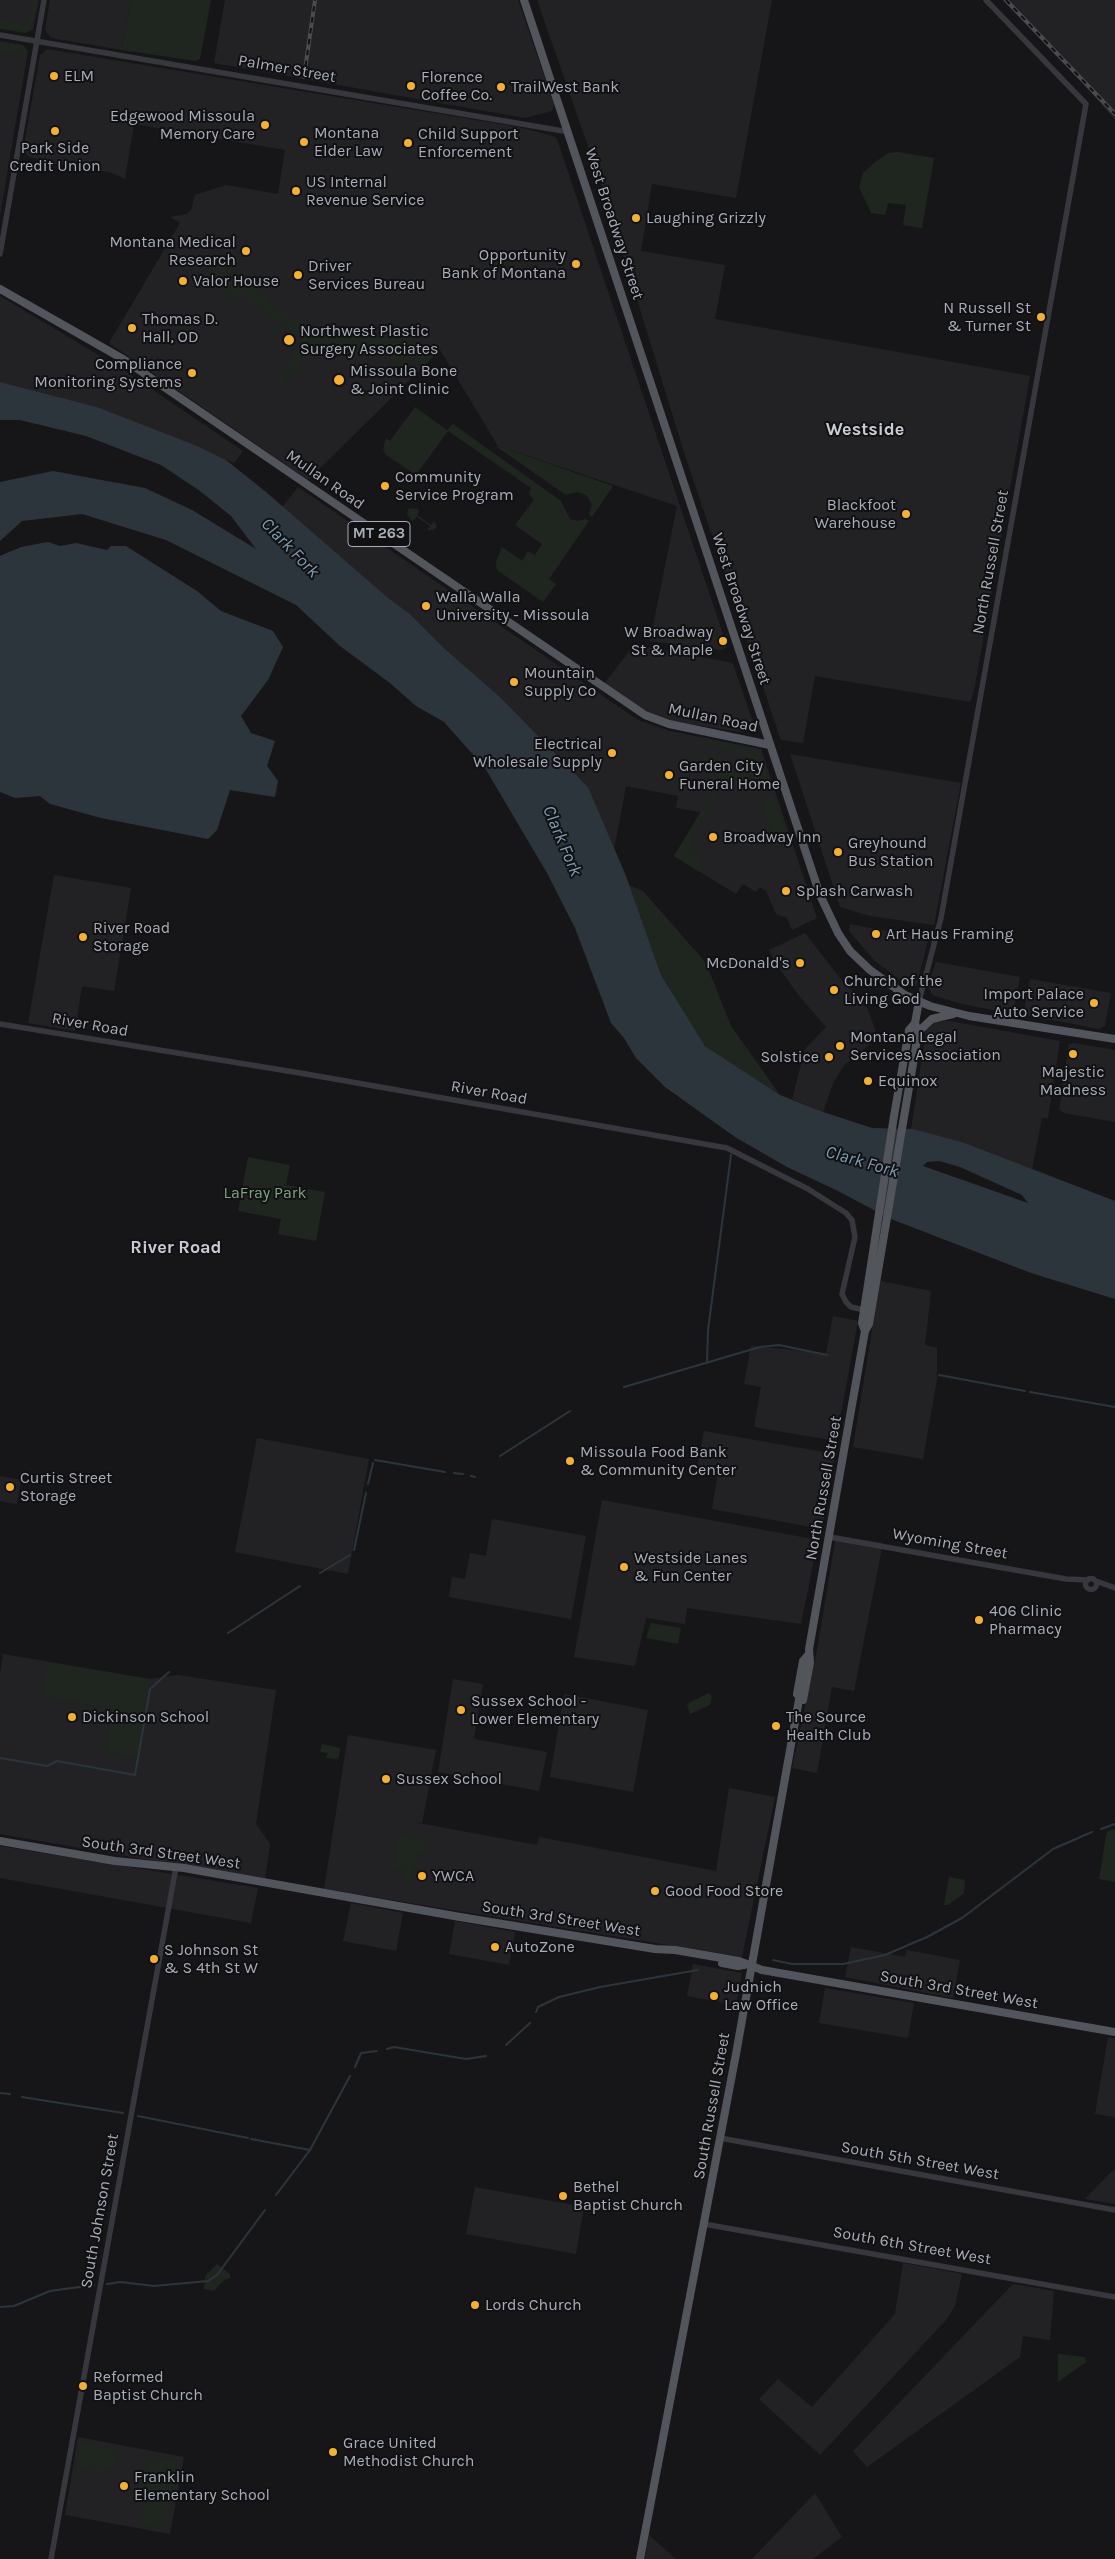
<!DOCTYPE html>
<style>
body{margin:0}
canvas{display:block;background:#161618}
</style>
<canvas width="1115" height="2559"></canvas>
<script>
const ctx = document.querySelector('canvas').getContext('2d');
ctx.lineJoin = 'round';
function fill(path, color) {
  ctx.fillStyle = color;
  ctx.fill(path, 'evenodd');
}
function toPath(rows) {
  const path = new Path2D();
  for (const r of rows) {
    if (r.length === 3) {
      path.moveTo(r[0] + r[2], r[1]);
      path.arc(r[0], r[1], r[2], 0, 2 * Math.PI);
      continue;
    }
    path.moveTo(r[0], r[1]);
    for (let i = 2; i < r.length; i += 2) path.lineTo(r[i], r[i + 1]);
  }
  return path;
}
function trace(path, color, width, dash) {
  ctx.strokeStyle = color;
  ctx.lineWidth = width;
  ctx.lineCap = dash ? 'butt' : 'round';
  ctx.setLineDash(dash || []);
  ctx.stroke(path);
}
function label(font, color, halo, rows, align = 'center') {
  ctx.font = font + ' Karla,sans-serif';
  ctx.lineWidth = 4;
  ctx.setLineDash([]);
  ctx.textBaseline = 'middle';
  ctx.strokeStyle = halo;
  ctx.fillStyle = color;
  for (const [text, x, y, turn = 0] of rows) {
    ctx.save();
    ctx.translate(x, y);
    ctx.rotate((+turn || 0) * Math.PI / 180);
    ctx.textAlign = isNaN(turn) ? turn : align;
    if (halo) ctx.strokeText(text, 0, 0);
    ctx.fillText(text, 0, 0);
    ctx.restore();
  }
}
const built = toPath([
 [0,0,39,0,33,29,25,33,0,29],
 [50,0,131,0,122,50,51,38,45,30],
 [225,0,518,0,554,104,552,111,525,118,214,63],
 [537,0,772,0,736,198,652,184,641,251,725,265,715,319,1030,376,974,691,970,702,815,676,803,743,781,740,683,449,604,192],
 [1002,0,1115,0,1115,120,1087,88],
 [0,41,23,45,28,51,0,215],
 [47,49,518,127,553,136,557,139,727,646,725,648,721,650,650,641,677,506,498,446,440,350,308,480,109,343,180,223,170,217,187,214,191,210,195,195,226,185,278,194,285,150,134,124,125,179,109,172,63,166,29,157,23,151,40,55],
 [0,296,122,369,243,451,234,463,97,407,0,382],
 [298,487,638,720,670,731,761,749,817,918,792,930,787,918,776,914,766,891,760,887,756,892,743,884,736,894,674,856,701,812,676,808,678,796,626,786,614,850,588,787,500,697,445,649,410,614,387,597,282,507],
 [634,645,729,662,733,664,753,722,751,730,741,732,671,721,642,709,604,684],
 [790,754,961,783,934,925,870,916,840,907],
 [54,875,131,888,114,991,82,986,75,1031,28,1023],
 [850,924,928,939,917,985,914,987,908,986,875,961,849,931],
 [805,933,843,982,861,999,868,1010,878,1038,845,1064,833,1083,823,1112,792,1099,805,1049,826,1027,800,997,776,964,769,950],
 [936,962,1020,977,1014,1008,1008,1012,1003,1012,962,1004,935,996,931,993,928,985],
 [1030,979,1111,993,1105,1026,1099,1029,1026,1015,1024,1009],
 [950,1021,1060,1041,1048,1118,1042,1118,1032,1169,965,1143,911,1130,926,1031,936,1022],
 [1074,1043,1115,1050,1115,1122,1064,1113,1059,1109,1069,1044],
 [880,1281,931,1291,925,1345,937,1348,937,1379,923,1459,853,1447],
 [833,1316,858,1321,836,1441,754,1427,761,1387,744,1384,751,1346,826,1353],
 [704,1431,835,1454,822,1529,712,1509,718,1473,697,1469],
 [257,1438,369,1459,348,1574,235,1552],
 [0,1476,21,1480,17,1504,0,1501],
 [602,1500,818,1540,801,1624,687,1608,685,1624,646,1618,635,1666,574,1657],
 [492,1519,586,1536,571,1619,449,1597,452,1577,465,1579,470,1553,486,1556],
 [836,1535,883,1543,854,1691,832,1687,817,1773,792,1768,818,1645],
 [3,1654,150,1679,178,1675,276,1690,256,1824,270,1844,265,1880,0,1834,0,1674],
 [453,1679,483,1684,474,1739,547,1752,539,1791,438,1772],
 [564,1694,648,1710,633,1792,550,1777],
 [348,1735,436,1750,422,1823,408,1821,537,1845,539,1837,716,1871,729,1788,775,1797,742,1957,324,1889],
 [0,1846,258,1888,251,1923,0,1878],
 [351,1903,403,1913,396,1951,343,1941],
 [455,1921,515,1932,509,1965,449,1954],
 [851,1947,905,1957,907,1950,960,1960,953,1998,845,1977],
 [693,1964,742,1973,736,2005,687,1996],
 [825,1988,914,2003,908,2038,819,2023],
 [1108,2037,1115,2038,1115,2117,1095,2114],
 [1115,2168,1115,2204,1085,2199],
 [475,2187,584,2207,576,2254,466,2234],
 [903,2263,962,2274,955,2306,947,2319,820,2455,759,2399,778,2379,812,2407,895,2314],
 [1013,2284,1054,2291,1050,2340,1023,2336,1020,2357,867,2467,853,2451],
 [78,2437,184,2457,170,2534,65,2515],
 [815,2493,842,2537,813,2559,752,2559],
 [649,2535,676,2559,645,2559]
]);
const green = toPath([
 [131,0,211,0,200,59,195,61,122,50],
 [31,5,36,6,31,29,23,32,0,28,0,20,27,25],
 [0,42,20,45,25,49,26,55,0,51],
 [898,152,934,158,922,228,903,225,906,205,888,203,885,215,871,213,859,187,863,173,874,163,888,153],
 [217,265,229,268,228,277,235,279,235,284,263,290,276,308,307,325,377,337,384,333,385,337,441,347,440,349,422,367,411,357,401,367,383,354,381,357,371,351,366,358,357,354,327,352,324,356,311,348,297,369,299,373,294,376,289,373,283,382,280,382,279,376,302,339,239,295,236,300,208,280],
 [415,407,447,430,453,424,561,501,570,519,577,521,585,519,589,521,549,579,556,584,543,602,497,570,496,562,502,547,522,561,528,551,535,555,542,544,515,525,534,500,529,494,531,488,448,431,416,475,386,455,383,449,386,438,390,441],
 [498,446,613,486,592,517,589,514,592,504,586,495,577,492,566,495,497,447],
 [409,508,417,509,419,511,417,515,431,525,434,521,437,526,435,529,427,531,430,526,417,517,413,521,411,520,407,514],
 [709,740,758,750,769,784,766,784,757,772,758,765,737,751,734,754,734,750,708,745],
 [699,753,717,757,715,760,711,758,705,767,709,770,708,772,701,767,704,763,699,756,694,757],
 [728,759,726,766,748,780,752,777,759,785,753,794,729,779,725,782,693,834,696,842,691,845,703,867,700,872,674,856,712,793,710,789],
 [773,796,788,839,778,844,774,841,762,805,756,804],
 [629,885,643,891,706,963,731,1026,780,1095,705,1046,661,975],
 [248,1157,290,1165,286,1185,325,1192,316,1241,278,1234,281,1219,238,1211],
 [651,1623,681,1628,678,1644,646,1638],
 [48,1662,150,1679,137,1758,105,1752,112,1709,42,1696],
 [709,1693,712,1697,710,1705,690,1714,687,1704],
 [322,1744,340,1748,339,1757,336,1759,326,1758,328,1753,320,1752],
 [1115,1829,1115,1882,1099,1879,1106,1835,1108,1831],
 [399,1834,411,1836,413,1839,421,1836,427,1837,424,1854,417,1853,412,1883,404,1882,406,1870,393,1868],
 [949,1877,965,1880,964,1893,948,1905,944,1905],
 [217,2264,230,2274,230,2278,224,2280,214,2291,204,2289,205,2276],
 [1058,2354,1085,2357,1086,2362,1058,2382],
 [80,2443,120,2451,116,2470,91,2472,90,2468,76,2468],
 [150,2456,177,2461,166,2529,140,2524,143,2506,146,2502,143,2493]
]);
const water = toPath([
 [0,382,97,407,197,446,226,460,266,492,387,597,410,614,445,649,500,697,588,787,626,876,661,975,705,1046,780,1095,823,1112,872,1128,913,1129,965,1143,1115,1201,1115,1299,1031,1273,891,1219,838,1191,787,1167,735,1137,665,1087,636,1058,624,1038,611,1023,575,928,547,873,485,768,444,722,416,706,390,683,340,646,296,605,166,540,82,514,22,521,0,541,0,482,53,471,145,488,192,510,256,549,231,516,200,491,161,465,86,436,20,420,0,420],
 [939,1161,960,1167,1022,1195,1028,1203,923,1166,927,1162],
 [48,542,60,546,76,543,107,550,111,546,126,546,197,591,221,611,273,631,283,647,268,680,241,716,251,733,275,741,267,766,278,781,275,797,230,790,217,830,208,839,101,818,50,804,40,796,15,798,0,792,0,556,21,547]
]);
const stream = toPath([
 [707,1362,708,1330,731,1155],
 [939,1375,1025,1391],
 [624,1387,760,1347,779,1345,827,1355],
 [1030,1392,1115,1407],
 [500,1456,570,1411],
 [375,1460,445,1472],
 [454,1473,463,1474],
 [471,1476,475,1477],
 [368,1484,373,1463],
 [354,1550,366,1493],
 [320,1573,350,1555],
 [228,1633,300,1586],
 [0,1758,47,1766,57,1761,135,1775,150,1689,169,1672],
 [1101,1829,1115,1824],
 [773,1960,792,1964,843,1964,885,1955,927,1937,962,1918,1053,1849,1092,1832],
 [536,2012,538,2007,559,1997,600,1987,698,1970],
 [506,2045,530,2023],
 [387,2049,394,2047,466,2059,486,2056],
 [355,2067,361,2053,377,2051],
 [0,2093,10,2094],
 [22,2097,123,2113],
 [138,2116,248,2138],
 [251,2139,310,2150],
 [276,2195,310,2150,350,2076],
 [107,2284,120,2282,154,2286,208,2281,217,2275,265,2210],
 [0,2307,14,2306,50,2291,94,2285]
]);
const minor = toPath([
 [0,35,569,132],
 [0,254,44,0],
 [919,1001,941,918,1086,104,986,0],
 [0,1024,306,1074,727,1148,808,1189,846,1213,852,1220,855,1237,842,1294,846,1302,851,1307,864,1310],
 [829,1537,1066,1579,1088,1580],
 [1091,1584,5.5],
 [1096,1581,1115,1588],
 [720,2138,1115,2210],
 [704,2224,1115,2297],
 [51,2559,176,1867]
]);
const major = toPath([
 [524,0,820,895,838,933,850,951,870,970,905,995,930,1006,969,1016,1115,1039],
 [0,289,123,359,645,715,669,724,770,745],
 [918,1032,932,1019,953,1014],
 [865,1331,862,1323,894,1116,909,1030,915,1023],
 [797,1694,803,1661,808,1655],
 [803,1700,810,1663,809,1649,865,1331,869,1324,915,1052,918,1032,915,1023,919,1001],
 [0,1841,115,1861,184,1868,460,1917,655,1949,675,1950,739,1961,762,1970,1115,2032],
 [722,1963,738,1966,744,1965],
 [640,2559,736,2054,800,1694,798,1689]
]);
const rail = toPath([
 [1006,0,1115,114],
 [304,77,315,0]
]);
const markers = [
 [54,76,5,"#f2b134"],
 [411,86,5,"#f2b134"],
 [501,87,5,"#f2b134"],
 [265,125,5,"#f2b134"],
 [55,131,5,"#f2b134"],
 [304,142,5,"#f2b134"],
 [408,143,5,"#f2b134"],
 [296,191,5,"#f2b134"],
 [636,218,5,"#f2b134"],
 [246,251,5,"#f2b134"],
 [576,264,5,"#f2b134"],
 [298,275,5,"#f2b134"],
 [183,281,5,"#f2b134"],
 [1041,317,5,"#f2b134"],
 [132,328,5,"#f2b134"],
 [289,340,6,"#f2b134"],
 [192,373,5,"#f2b134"],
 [339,380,6,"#f2b134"],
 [385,486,5,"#f2b134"],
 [906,514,5,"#f2b134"],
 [426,606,5,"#f2b134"],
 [723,641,5,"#f2b134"],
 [514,682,5,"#f2b134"],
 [612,753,5,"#f2b134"],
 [669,775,5,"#f2b134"],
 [713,837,5,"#f2b134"],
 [838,852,5,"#f2b134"],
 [786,891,5,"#f2b134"],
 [876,934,5,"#f2b134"],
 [83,937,5,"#f2b134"],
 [800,963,5,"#f2b134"],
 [834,990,5,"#f2b134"],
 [1094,1003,5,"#f2b134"],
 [840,1046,5,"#f2b134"],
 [1073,1054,5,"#f2b134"],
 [829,1057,5,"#f2b134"],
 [868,1081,5,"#f2b134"],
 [570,1461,5,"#f2b134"],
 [10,1487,5,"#f2b134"],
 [624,1567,5,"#f2b134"],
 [979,1620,5,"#f2b134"],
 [461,1710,5,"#f2b134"],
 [72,1717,5,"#f2b134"],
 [776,1726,5,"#f2b134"],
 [386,1779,5,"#f2b134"],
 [422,1876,5,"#f2b134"],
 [655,1891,5,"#f2b134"],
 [495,1947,5,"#f2b134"],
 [154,1959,5,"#f2b134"],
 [714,1996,5,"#f2b134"],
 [563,2196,5,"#f2b134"],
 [475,2305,5,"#f2b134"],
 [83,2386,5,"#f2b134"],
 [333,2452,5,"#f2b134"],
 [124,2486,5,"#f2b134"]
];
const shields = [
 [379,534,62]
];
const shieldNames = [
 ["MT 263",379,534]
];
const streetNames = [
 ["Palmer Street",287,69,10],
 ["West Broadway Street",614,224,72],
 ["Mullan Road",325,480,35],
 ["North Russell Street",991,562,-80],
 ["West Broadway Street",741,609,72],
 ["Mullan Road",713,718,12],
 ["River Road",90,1025,10],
 ["River Road",489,1093,10],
 ["North Russell Street",824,1488,-80],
 ["Wyoming Street",950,1544,10],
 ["South 3rd Street West",161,1853,8],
 ["South 3rd Street West",561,1919,9],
 ["South 3rd Street West",959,1990,10],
 ["South Russell Street",712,2106,-80],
 ["South 5th Street West",920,2161,10],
 ["South Johnson Street",100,2211,-80],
 ["South 6th Street West",912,2246,10]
];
const poiNames = [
 ["ELM",64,76],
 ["Florence",421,77],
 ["Coffee Co.",421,95],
 ["TrailWest Bank",511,87],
 ["Edgewood Missoula",255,116,"right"],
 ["Memory Care",255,134,"right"],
 ["Montana",314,133],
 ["Elder Law",314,151],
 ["Child Support",418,134],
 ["Enforcement",418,152],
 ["Park Side",55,148,"center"],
 ["Credit Union",55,166,"center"],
 ["US Internal",306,182],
 ["Revenue Service",306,200],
 ["Laughing Grizzly",646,218],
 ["Montana Medical",236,242,"right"],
 ["Research",236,260,"right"],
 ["Opportunity",566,255,"right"],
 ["Bank of Montana",566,273,"right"],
 ["Driver",308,266],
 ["Services Bureau",308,284],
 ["Valor House",193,281],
 ["N Russell St",1031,308,"right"],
 ["& Turner St",1031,326,"right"],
 ["Thomas D.",142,319],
 ["Hall, OD",142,337],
 ["Northwest Plastic",300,331],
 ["Surgery Associates",300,349],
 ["Compliance",182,364,"right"],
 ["Monitoring Systems",182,382,"right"],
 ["Missoula Bone",350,371],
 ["& Joint Clinic",350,389],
 ["Community",395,477],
 ["Service Program",395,495],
 ["Blackfoot",896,505,"right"],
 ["Warehouse",896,523,"right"],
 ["Walla Walla",436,597],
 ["University - Missoula",436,615],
 ["W Broadway",713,632,"right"],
 ["St & Maple",713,650,"right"],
 ["Mountain",524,673],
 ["Supply Co",524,691],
 ["Electrical",602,744,"right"],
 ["Wholesale Supply",602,762,"right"],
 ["Garden City",679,766],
 ["Funeral Home",679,784],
 ["Broadway Inn",723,837],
 ["Greyhound",848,843],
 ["Bus Station",848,861],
 ["Splash Carwash",796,891],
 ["River Road",93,928],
 ["Storage",93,946],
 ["Art Haus Framing",886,934],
 ["McDonald's",790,963,"right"],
 ["Church of the",844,981],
 ["Living God",844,999],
 ["Import Palace",1084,994,"right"],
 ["Auto Service",1084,1012,"right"],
 ["Montana Legal",850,1037],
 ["Services Association",850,1055],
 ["Solstice",819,1057,"right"],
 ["Majestic",1073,1072,"center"],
 ["Madness",1073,1090,"center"],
 ["Equinox",878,1081],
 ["Missoula Food Bank",580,1452],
 ["& Community Center",580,1470],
 ["Curtis Street",20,1478],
 ["Storage",20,1496],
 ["Westside Lanes",634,1558],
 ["& Fun Center",634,1576],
 ["406 Clinic",989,1611],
 ["Pharmacy",989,1629],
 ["Sussex School -",471,1701],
 ["Lower Elementary",471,1719],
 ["Dickinson School",82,1717],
 ["The Source",786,1717],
 ["Health Club",786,1735],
 ["Sussex School",396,1779],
 ["YWCA",432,1876],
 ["Good Food Store",665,1891],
 ["AutoZone",505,1947],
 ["S Johnson St",164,1950],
 ["& S 4th St W",164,1968],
 ["Judnich",724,1987],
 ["Law Office",724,2005],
 ["Bethel",573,2187],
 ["Baptist Church",573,2205],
 ["Lords Church",485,2305],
 ["Reformed",93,2377],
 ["Baptist Church",93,2395],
 ["Grace United",343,2443],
 ["Methodist Church",343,2461],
 ["Franklin",134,2477],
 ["Elementary School",134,2495]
];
const parkNames = [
 ["LaFray Park",265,1193]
];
const neighbourhoodNames = [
 ["Westside",865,430],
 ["River Road",176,1248]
];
const waterNames = [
 ["Clark Fork",290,548,46],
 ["Clark Fork",562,841,67],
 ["Clark Fork",862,1162,16]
];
fill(built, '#222225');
fill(green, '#1e261f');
fill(water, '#2c353c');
trace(stream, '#2c353c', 2);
trace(minor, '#37383d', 5.5);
trace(major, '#53555c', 8);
trace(rail, '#4a4c52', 4);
trace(rail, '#111113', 2, [5.5]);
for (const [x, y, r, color] of markers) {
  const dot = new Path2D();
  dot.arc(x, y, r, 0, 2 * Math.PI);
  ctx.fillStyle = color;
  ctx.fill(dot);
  trace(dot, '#111113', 2);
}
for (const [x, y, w] of shields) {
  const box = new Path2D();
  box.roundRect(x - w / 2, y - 12.5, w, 25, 4);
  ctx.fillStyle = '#111113';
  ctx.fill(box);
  trace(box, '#a8adb8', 1);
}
label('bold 15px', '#a8adb8', null, shieldNames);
label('16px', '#a8adb8', '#111113', streetNames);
label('16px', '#a8adb8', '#111113', poiNames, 'left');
label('16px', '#7fa381', '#111113', parkNames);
label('bold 18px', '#c9ccd4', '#111113', neighbourhoodNames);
label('italic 18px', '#7f9bb3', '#111113', waterNames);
</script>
